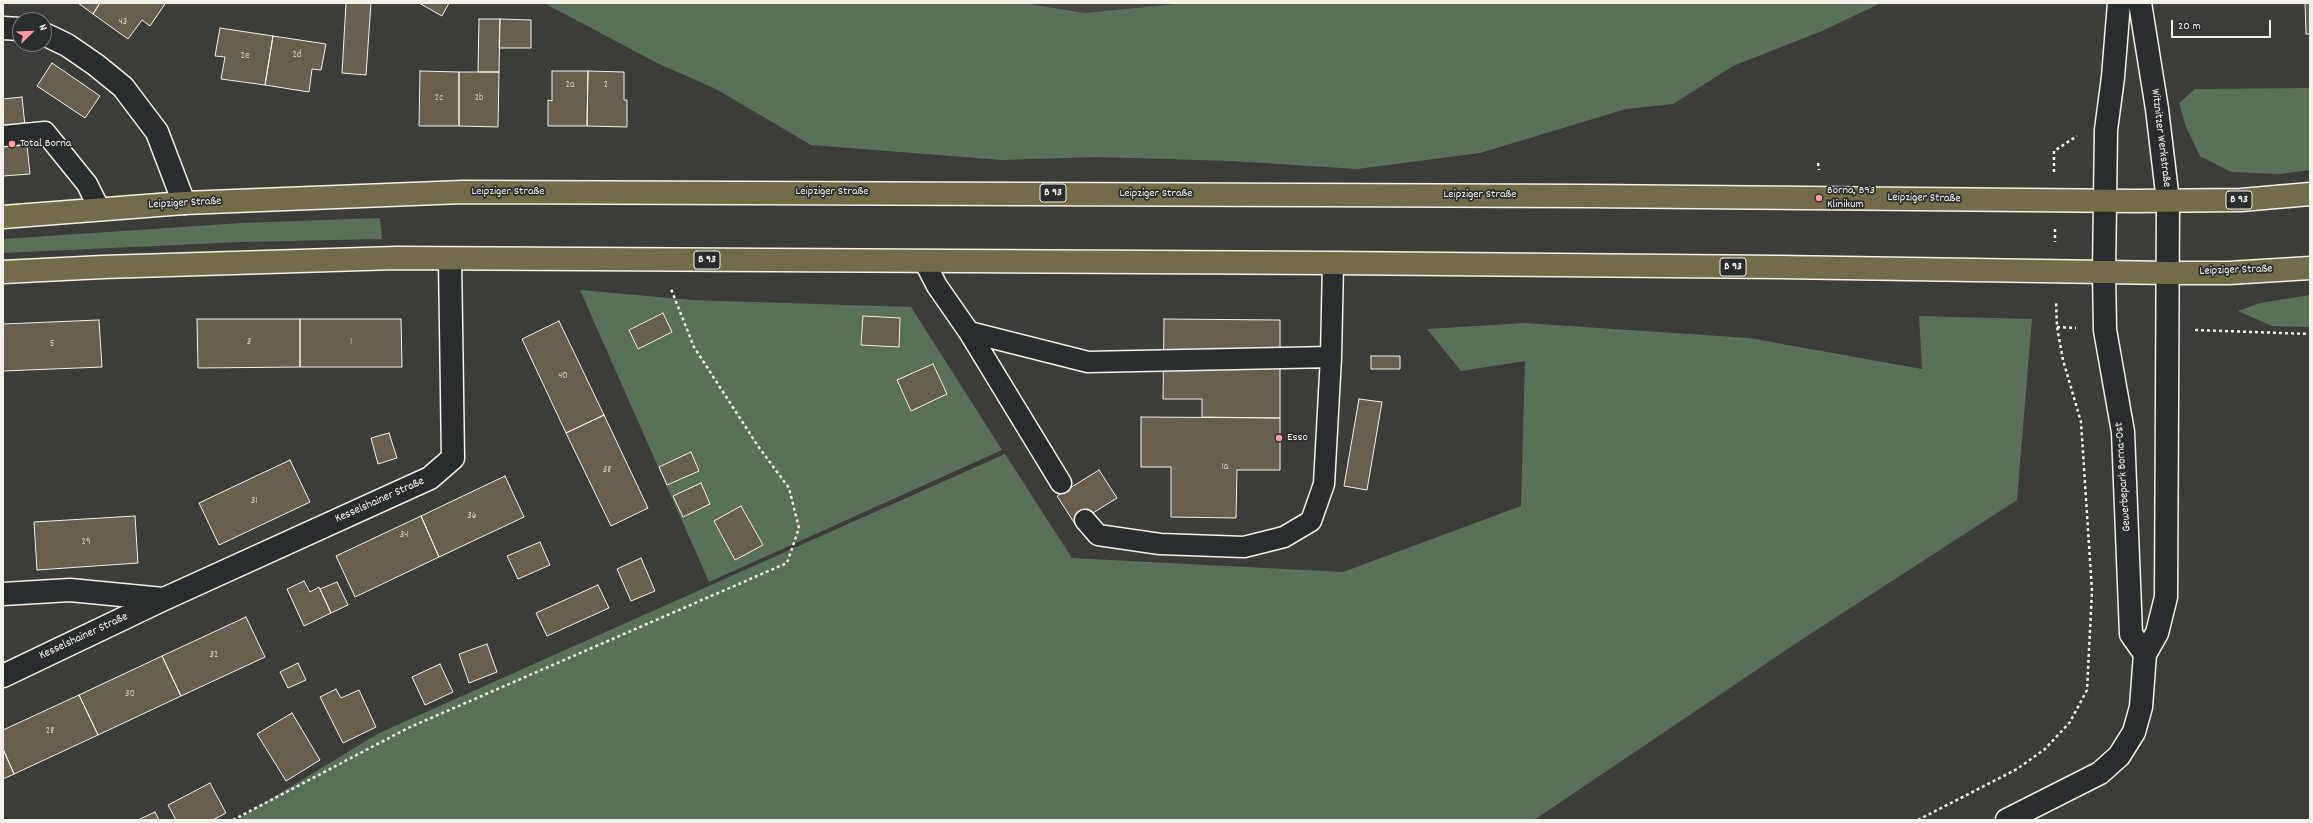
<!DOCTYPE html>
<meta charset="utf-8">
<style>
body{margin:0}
#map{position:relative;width:2313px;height:823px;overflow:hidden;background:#3c3c38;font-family:Dekko,sans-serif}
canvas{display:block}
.frame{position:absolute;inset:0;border:4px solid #f4f1e8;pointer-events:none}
.north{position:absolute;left:12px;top:12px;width:40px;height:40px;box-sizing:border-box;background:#2a2d2e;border:1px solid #7b7b78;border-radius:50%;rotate:67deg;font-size:11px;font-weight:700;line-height:16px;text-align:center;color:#f4f1e8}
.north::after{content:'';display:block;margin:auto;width:14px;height:18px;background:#ff9aa2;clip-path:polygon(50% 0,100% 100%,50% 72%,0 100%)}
.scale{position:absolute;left:2171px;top:20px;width:100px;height:18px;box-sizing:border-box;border:2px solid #f4f1e8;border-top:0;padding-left:5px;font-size:12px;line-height:14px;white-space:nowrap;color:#f4f1e8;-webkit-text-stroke:3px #2a2d2e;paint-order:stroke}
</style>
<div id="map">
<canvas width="2313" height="823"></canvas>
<div class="frame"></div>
<div class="north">N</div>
<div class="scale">20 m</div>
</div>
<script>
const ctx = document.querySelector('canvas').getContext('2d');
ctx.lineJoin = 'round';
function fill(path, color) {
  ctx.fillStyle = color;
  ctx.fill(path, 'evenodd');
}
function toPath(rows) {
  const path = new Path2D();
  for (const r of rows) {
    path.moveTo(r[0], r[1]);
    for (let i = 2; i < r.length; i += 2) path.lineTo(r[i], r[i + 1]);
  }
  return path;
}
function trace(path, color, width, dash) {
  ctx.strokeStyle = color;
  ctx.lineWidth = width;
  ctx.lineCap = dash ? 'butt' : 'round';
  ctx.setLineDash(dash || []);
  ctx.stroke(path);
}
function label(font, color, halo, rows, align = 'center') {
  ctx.font = font + ' Dekko,sans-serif';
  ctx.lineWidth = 3.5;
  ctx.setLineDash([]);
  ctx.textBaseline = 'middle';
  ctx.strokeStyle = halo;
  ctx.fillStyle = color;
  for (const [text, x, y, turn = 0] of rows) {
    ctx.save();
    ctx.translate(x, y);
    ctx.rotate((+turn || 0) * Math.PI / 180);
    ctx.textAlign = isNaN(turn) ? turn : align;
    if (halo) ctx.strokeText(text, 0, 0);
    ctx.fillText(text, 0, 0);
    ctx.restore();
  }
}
const built = toPath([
 [1023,3,1185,3,1085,13]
]);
const green = toPath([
 [544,3,1023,3,1085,13,1185,3,1881,3,1822,31,1733,66,1673,104,1626,109,1480,153,1357,169,1231,161,1098,157,1002,160,811,145,716,89,657,63],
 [2310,88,2310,170,2280,174,2231,172,2200,156,2186,127,2179,103,2195,89],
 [380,218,382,239,241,242,3,253,3,239,241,223],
 [580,290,692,300,911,307,1002,450,709,582],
 [2310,295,2310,327,2272,326,2238,311,2260,303],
 [1919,316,2032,319,2017,500,1801,640,1534,820,236,820,379,733,1005,454,1072,558,1343,572,1521,506,1525,361,1461,371,1427,329,1524,323,1749,338,1922,369]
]);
const building = toPath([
 [78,3,100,3,93,14,78,3],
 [100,3,164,3,165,4,150,26,142,20,128,39,93,14,100,3],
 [346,3,371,3,366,75,342,73,346,3],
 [419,3,449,3,442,16,419,3],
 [2305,3,2310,3,2310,34,2306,34,2305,3],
 [479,19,500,19,499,72,478,72,479,19],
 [500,19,531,20,531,48,499,48,500,19],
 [220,28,273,36,265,85,221,79,225,57,215,56,220,28],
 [273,36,326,44,321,70,312,69,309,92,265,85,273,36],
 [52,63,100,96,85,118,37,86,52,63],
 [420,71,459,72,459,126,419,126,420,71],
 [552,71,588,71,587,126,548,126,548,100,552,101,552,71],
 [588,71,624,72,624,100,627,100,627,127,587,126,588,71],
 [459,72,499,72,498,127,459,126,459,72],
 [22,97,30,174,3,176,3,99,22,97],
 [663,313,672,332,638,349,629,330,663,313],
 [863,316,900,318,899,347,861,345,863,316],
 [197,319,300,319,300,367,198,368,197,319],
 [300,319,401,319,402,367,300,367,300,319],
 [1164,319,1280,320,1280,418,1202,417,1202,399,1163,399,1164,319],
 [99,320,102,367,3,371,3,324,99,320],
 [559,321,604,415,566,433,522,339,559,321],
 [1371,356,1400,356,1400,369,1371,369,1371,356],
 [933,364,947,394,911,411,897,380,933,364],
 [1359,399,1382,402,1367,490,1344,486,1359,399],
 [604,415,648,508,611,526,566,433,604,415],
 [1141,417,1280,418,1280,470,1237,470,1236,518,1171,517,1171,467,1141,467,1141,417],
 [389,433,397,458,378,464,371,438,389,433],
 [691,452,699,471,667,485,659,467,691,452],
 [290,460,310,502,219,545,199,503,290,460],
 [1099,470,1117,498,1075,524,1057,496,1099,470],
 [505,476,524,517,439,557,421,516,505,476],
 [701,483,710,504,683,517,673,496,701,483],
 [741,506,763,545,735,560,714,521,741,506],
 [135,516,138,563,37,570,34,522,135,516],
 [421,516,439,557,355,597,336,556,421,516],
 [540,542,550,565,518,579,507,556,540,542],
 [641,558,655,591,631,601,617,569,641,558],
 [304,581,310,592,319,587,331,613,304,626,287,589,304,581],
 [337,582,348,605,331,613,320,589,337,582],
 [598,585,609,608,547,636,536,613,598,585],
 [246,617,265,657,181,696,162,656,246,617],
 [487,644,497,672,469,683,459,654,487,644],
 [162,656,181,696,98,735,79,695,162,656],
 [298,663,306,680,288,688,280,672,298,663],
 [440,664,453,692,425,705,412,677,440,664],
 [336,689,341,698,359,690,376,727,343,743,320,697,336,689],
 [79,695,98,735,14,774,3,749,3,730,79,695],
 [292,713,320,760,286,781,257,734,292,713],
 [3,749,14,774,3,779,3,749],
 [210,783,226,813,213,820,176,820,168,805,210,783],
 [155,812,159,820,138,820,155,812]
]);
const path = toPath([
 [1818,163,1819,170],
 [2054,172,2054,151,2077,136],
 [2055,229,2055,242],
 [2057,327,2076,328],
 [2195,330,2310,334],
 [233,820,408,728,787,563,799,528,789,488,758,446,694,347,671,289],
 [1918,820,2017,769,2045,749,2070,722,2087,690,2092,591,2081,422,2063,360,2057,327,2056,301]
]);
const lane = toPath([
 [3,136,45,132,87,184,99,208],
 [924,261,937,286,969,332,1088,362,1331,357,1333,263],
 [969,332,1061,483],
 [1085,520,1098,535,1160,544,1244,547,1284,537,1311,521,1324,484,1331,357]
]);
const street = toPath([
 [2119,3,2113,77,2106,130,2104,272,2105,330,2123,432,2131,634,2145,654],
 [3,28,20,29],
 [44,34,67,45,96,65,123,87,157,132,184,203],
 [3,594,70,590,163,599],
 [3,676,164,599,430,478,453,458,450,259],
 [2007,820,2100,773,2119,756,2134,732,2141,707,2145,654,2157,633,2166,597,2168,201,2157,109,2140,3]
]);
const primary = toPath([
 [3,217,184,203,463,192,1588,196,2134,201,2241,200,2310,194],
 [3,272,103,267,396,258,1333,263,1779,267,2169,273,2229,273,2310,268]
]);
const markers = [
 [12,144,4,"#ff9aa2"],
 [1819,198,4,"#ff9aa2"],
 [1279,438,4,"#ff9aa2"]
];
const numberNames = [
 ["43",123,23],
 ["2d",297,56],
 ["2e",245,57],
 ["2a",570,86],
 ["2",606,86],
 ["2c",439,99],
 ["2b",479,99],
 ["3",249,343],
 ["1",351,343],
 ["5",52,345],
 ["40",563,377],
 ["1a",1225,468],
 ["38",607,471],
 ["31",254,502],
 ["36",472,517],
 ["34",404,536],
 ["29",86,543],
 ["32",214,656],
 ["30",130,695],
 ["28",50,732]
];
const shields = [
 [1053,193,26],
 [2239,200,26],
 [707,260,26],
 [1733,267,26]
];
const shieldNames = [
 ["B 93",1053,193],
 ["B 93",2239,200],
 ["B 93",707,260],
 ["B 93",1733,267]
];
const streetNames = [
 ["Witznitzer Werkstraße",2160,138,83],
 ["Leipziger Straße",508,192],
 ["Leipziger Straße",832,192],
 ["Leipziger Straße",1156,194],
 ["Leipziger Straße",1480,195],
 ["Leipziger Straße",1924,199,1],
 ["Leipziger Straße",185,204,-3],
 ["Leipziger Straße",2236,271,-2],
 ["Gewerbepark Borna-Ost",2124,477,-94],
 ["Kesselshainer Straße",380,501,-24],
 ["Kesselshainer Straße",84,637,-25]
];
const poiNames = [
 ["Total Borna",20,144],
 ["Borna, B93",1827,191],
 ["Klinikum",1827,205],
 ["Esso",1287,438]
];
fill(built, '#49473f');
fill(green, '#5b705b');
fill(building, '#676050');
trace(building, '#f4f1e8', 1);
trace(lane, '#f4f1e8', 23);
trace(street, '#f4f1e8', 25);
trace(primary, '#f4f1e8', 25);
trace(path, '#f4f1e8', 2.5, [3, 3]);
trace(lane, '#2a2d2e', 20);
trace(street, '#2a2d2e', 22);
trace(primary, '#736c4b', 22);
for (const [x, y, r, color] of markers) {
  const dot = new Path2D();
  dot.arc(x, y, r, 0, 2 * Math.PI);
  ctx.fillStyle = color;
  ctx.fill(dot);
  trace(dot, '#2a2d2e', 1.5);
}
label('10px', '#d1cdc2', null, numberNames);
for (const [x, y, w] of shields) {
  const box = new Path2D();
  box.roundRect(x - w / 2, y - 9, w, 18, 3);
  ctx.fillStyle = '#2a2d2e';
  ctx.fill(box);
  trace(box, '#f4f1e8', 1);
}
label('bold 11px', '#f4f1e8', null, shieldNames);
label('12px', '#f4f1e8', '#2a2d2e', streetNames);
label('12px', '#f4f1e8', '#2a2d2e', poiNames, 'left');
</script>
